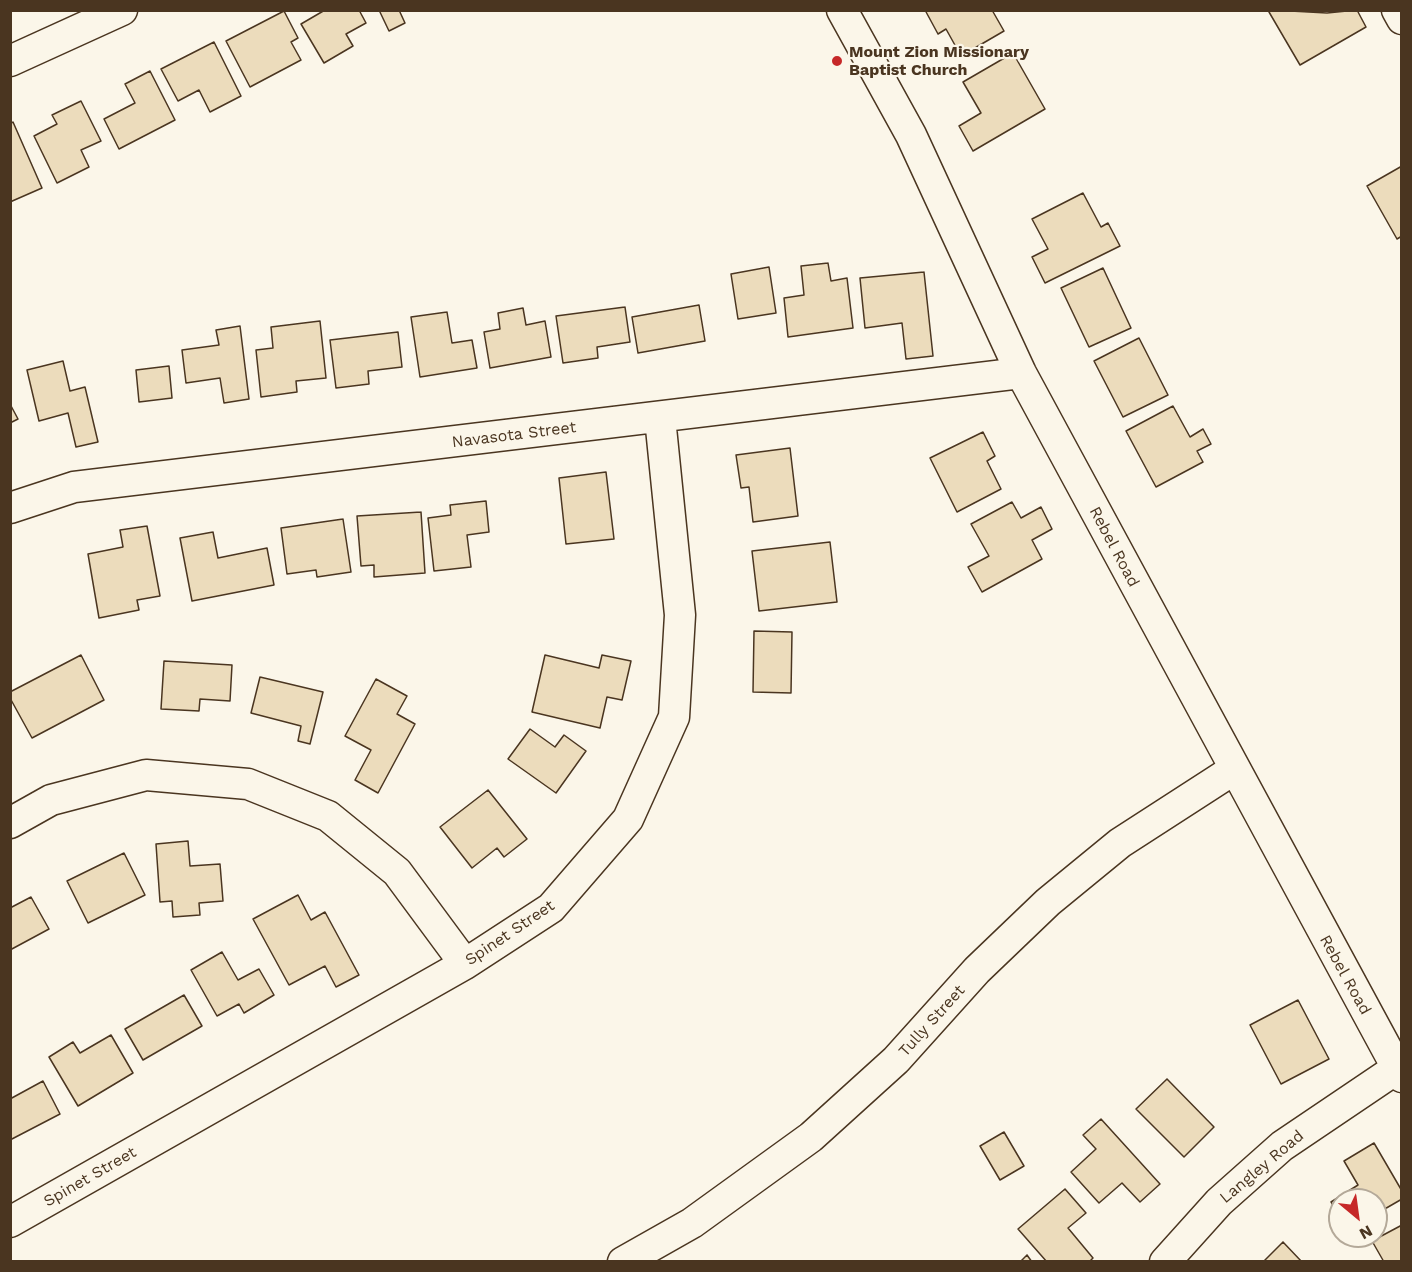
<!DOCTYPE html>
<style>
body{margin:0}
#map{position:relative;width:1412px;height:1272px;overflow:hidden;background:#fbf6e9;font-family:"Work Sans",sans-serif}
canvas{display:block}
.frame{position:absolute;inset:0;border:12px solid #4a3520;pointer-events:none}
.north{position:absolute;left:1328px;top:1188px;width:60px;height:60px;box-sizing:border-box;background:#fbf6e9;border:2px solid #b4a999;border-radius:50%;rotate:151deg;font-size:16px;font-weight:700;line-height:24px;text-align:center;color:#4a3520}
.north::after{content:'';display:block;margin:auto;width:21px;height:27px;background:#c62828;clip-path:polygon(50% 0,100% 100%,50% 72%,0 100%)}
</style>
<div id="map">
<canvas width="1412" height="1272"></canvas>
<div class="frame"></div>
<div class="north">N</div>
</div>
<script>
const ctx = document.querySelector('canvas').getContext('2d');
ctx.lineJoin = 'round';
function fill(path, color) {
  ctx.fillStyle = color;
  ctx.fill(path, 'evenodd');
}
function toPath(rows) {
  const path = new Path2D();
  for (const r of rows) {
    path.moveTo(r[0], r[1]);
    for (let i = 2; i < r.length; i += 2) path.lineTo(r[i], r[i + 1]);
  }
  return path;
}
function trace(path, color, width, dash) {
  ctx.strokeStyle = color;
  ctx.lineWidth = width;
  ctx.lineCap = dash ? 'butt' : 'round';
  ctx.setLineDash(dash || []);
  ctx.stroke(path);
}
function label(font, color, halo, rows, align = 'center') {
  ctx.font = font + ' "Work Sans",sans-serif';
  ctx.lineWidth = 4.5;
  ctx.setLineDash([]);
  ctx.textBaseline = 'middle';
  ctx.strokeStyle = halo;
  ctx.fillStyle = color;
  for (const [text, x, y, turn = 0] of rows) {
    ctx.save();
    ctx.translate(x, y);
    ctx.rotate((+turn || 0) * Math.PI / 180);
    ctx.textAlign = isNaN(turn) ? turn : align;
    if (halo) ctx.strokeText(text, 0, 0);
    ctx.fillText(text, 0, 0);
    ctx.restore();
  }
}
const building = toPath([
 [325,10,359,10,366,23,346,34,353,46,324,63,301,24,325,10],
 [379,10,399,10,405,23,389,31,379,10],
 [925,10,992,10,1004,31,961,56,946,29,938,34,925,10],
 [1272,10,1327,13,1357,10,1366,27,1300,65,1269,12,1272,10],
 [284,11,298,38,291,42,301,60,250,87,226,41,284,11],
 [214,42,241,96,210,112,199,90,178,101,161,69,214,42],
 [1013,53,1045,109,973,151,959,126,981,113,963,82,1013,53],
 [150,71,175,120,119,149,104,119,135,103,125,84,150,71],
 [81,101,101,141,81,150,89,167,57,183,34,136,57,124,52,115,81,101],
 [13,122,42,188,10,202,10,124,13,122],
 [1402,166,1402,236,1397,239,1367,186,1402,166],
 [1083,193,1101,227,1108,223,1120,246,1045,283,1032,257,1048,249,1032,219,1083,193],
 [828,263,831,281,847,278,853,328,788,337,784,298,804,295,801,266,828,263],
 [769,267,776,313,738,319,731,274,769,267],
 [1103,268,1131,328,1089,347,1061,288,1103,268],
 [924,272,933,356,906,359,902,323,865,328,860,278,924,272],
 [699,305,705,341,638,353,632,317,699,305],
 [625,307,630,342,597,347,598,358,563,363,556,316,625,307],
 [523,308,526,325,545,321,551,357,490,368,484,332,500,329,498,313,523,308],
 [447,312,452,343,472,340,477,368,420,377,411,317,447,312],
 [320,321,326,378,296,381,297,392,261,397,256,350,273,348,271,327,320,321],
 [240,326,249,399,224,403,220,378,186,383,182,350,219,345,216,330,240,326],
 [398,332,402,367,368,371,369,384,336,388,330,340,398,332],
 [1139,338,1168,395,1123,417,1094,361,1139,338],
 [63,361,70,391,85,387,98,442,76,447,68,413,39,421,27,370,63,361],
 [169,366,172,398,139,402,136,370,169,366],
 [10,404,18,419,10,423,10,404],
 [1173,406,1190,437,1203,429,1211,444,1197,451,1203,462,1156,487,1126,431,1173,406],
 [983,432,995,456,987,461,1001,489,957,512,930,458,983,432],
 [790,448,798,516,753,522,749,487,741,488,736,455,790,448],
 [606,472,614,539,566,544,559,478,606,472],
 [486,501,489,532,467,535,471,567,434,571,428,518,451,515,450,505,486,501],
 [1012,502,1021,518,1041,507,1052,529,1032,540,1042,559,982,592,968,567,989,556,971,524,1012,502],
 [421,512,425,573,374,577,374,565,361,566,357,516,421,512],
 [343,519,351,572,317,577,316,570,287,574,281,528,343,519],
 [147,526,160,596,137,600,139,610,99,618,88,554,123,547,120,530,147,526],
 [213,532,218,558,267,548,274,585,192,601,180,538,213,532],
 [830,542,837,602,759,611,752,551,830,542],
 [754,631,792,632,791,693,753,692,754,631],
 [81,655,104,700,32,738,10,698,10,692,81,655],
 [545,655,599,668,602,655,631,661,622,700,607,697,600,728,532,712,545,655],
 [164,661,232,665,230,701,200,699,199,711,161,709,164,661],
 [260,677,323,692,310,744,298,741,301,726,251,713,260,677],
 [376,679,407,696,397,714,415,724,378,793,355,780,371,750,345,736,376,679],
 [530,729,555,747,564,735,586,751,556,793,508,759,530,729],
 [488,790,527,839,504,857,497,848,472,868,440,827,488,790],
 [188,841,190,866,220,864,223,901,199,903,200,915,173,917,172,901,160,902,156,844,188,841],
 [124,853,145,895,88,923,67,881,124,853],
 [298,895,311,920,325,912,359,975,336,987,325,966,289,985,253,919,298,895],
 [31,897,49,929,10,950,10,908,31,897],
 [222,952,238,980,259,969,274,995,244,1013,239,1004,217,1016,191,970,222,952],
 [184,995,202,1026,143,1060,125,1029,184,995],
 [1298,1000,1329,1059,1281,1084,1250,1025,1298,1000],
 [111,1035,133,1073,78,1106,49,1057,73,1042,80,1053,111,1035],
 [1167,1079,1214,1127,1184,1157,1136,1109,1167,1079],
 [43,1081,60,1114,10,1140,10,1099,43,1081],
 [1101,1119,1160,1184,1140,1202,1122,1183,1099,1203,1071,1172,1096,1149,1083,1135,1101,1119],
 [1004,1132,1024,1166,1000,1180,980,1146,1004,1132],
 [1374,1143,1402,1191,1402,1199,1376,1214,1376,1200,1340,1200,1340,1218,1331,1202,1358,1185,1344,1161,1374,1143],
 [1065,1189,1086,1213,1068,1228,1093,1258,1089,1262,1047,1262,1018,1229,1065,1189],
 [1402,1225,1402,1262,1384,1262,1372,1241,1402,1225],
 [1283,1242,1302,1262,1263,1262,1283,1242],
 [1027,1255,1032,1262,1020,1262,1027,1255]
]);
const minor = toPath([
 [842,10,911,135,1021,373,1402,1077],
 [1397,10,1402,19],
 [10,61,122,10],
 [10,508,74,487,1021,373],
 [10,823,51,800,146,775,248,784,328,816,397,872,465,964],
 [10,1222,465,964,551,908,628,819,674,717,680,615,660,418],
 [623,1262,692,1223,811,1137,896,1060,977,970,1048,902,1120,843,1233,770],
 [1165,1262,1219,1202,1282,1146,1402,1065]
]);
const markers = [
 [837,61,6,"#c62828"]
];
const poiNames = [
 ["Mount Zion Missionary",849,52],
 ["Baptist Church",849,70]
];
const streetNames = [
 ["Navasota Street",514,435,-7],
 ["Rebel Road",1114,547,62],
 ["Spinet Street",510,933,-34],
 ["Rebel Road",1345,975,61],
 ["Tully Street",932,1021,-48],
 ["Langley Road",1262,1167,-40],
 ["Spinet Street",90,1177,-30]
];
fill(building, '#ecdcbc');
trace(building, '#4a3520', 1.5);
trace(minor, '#4a3520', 33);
trace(minor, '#fbf6e9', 30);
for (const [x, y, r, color] of markers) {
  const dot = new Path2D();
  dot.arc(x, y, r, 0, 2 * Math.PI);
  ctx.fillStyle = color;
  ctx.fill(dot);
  trace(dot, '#fbf6e9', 2);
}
label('bold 16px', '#4a3520', '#fbf6e9', poiNames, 'left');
label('16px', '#4a3520', '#fbf6e9', streetNames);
</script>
